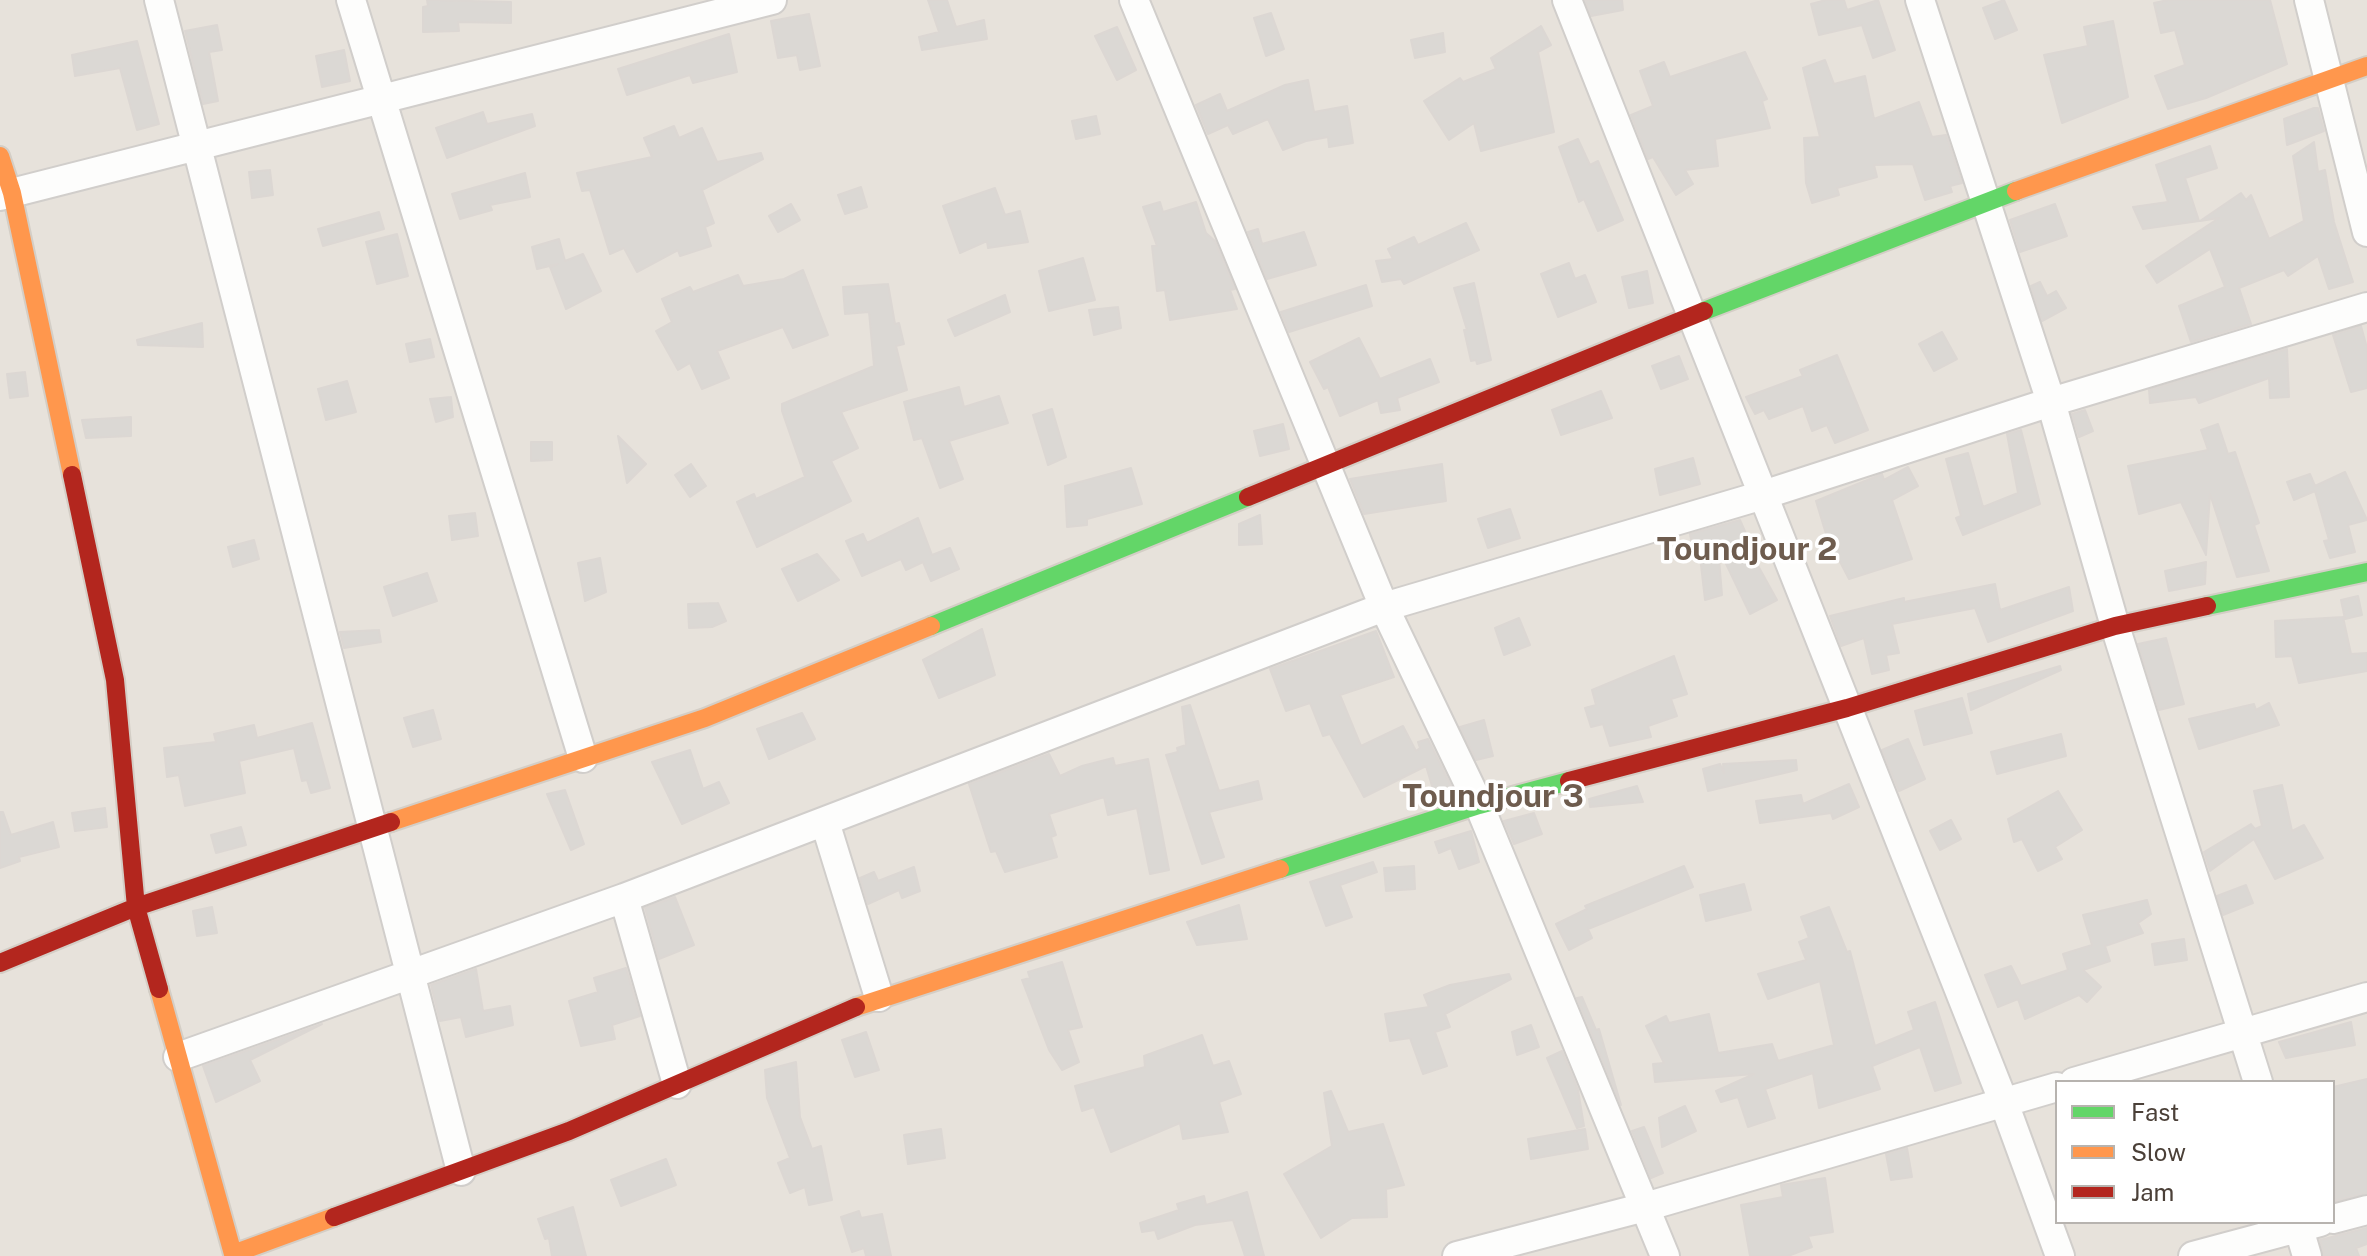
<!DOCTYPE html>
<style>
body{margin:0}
#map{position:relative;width:2367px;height:1256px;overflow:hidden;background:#f3f1ee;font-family:"Public Sans",sans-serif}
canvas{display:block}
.legend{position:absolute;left:2055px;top:1080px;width:280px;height:144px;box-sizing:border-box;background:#fff;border:2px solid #b7b3af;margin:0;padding:10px 14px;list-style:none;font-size:24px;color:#4b4038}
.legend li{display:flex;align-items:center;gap:16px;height:40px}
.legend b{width:40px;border:2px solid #b7b3af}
</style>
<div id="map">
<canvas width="2367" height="1256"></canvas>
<ul class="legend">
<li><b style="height:10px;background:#63d668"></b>Fast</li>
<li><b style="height:10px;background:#ff974d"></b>Slow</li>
<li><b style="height:10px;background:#b3261e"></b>Jam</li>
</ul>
</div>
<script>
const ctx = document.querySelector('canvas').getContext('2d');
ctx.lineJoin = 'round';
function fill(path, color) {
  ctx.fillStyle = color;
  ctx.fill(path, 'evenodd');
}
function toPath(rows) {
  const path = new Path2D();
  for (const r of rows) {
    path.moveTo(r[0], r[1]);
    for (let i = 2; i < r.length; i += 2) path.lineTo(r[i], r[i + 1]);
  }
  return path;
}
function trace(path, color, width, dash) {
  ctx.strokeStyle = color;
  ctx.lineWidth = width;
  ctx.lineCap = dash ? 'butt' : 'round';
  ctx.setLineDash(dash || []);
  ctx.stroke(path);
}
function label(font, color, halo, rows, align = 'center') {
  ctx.font = font + ' "Public Sans",sans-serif';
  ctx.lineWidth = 7;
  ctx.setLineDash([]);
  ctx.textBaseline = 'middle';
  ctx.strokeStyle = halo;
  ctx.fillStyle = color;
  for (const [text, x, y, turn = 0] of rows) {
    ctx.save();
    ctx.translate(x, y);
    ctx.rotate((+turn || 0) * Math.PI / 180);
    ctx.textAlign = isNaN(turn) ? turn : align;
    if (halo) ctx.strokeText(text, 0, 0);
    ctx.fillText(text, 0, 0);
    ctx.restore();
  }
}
const residential = toPath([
 [0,0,2367,0,2367,1256,0,1256],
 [2057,1082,2333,1082,2333,1222,2057,1222]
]);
const building = toPath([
 [427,0,511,2,511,23,458,22,459,31,423,32,423,7,428,6,427,0],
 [928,0,947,0,956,27,984,20,987,39,922,50,919,37,939,32,928,0],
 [1585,0,1622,0,1623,10,1591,16,1585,0],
 [1826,0,1844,0,1847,10,1878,0,1895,50,1873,58,1862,25,1819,35,1811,4,1826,0],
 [2004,0,2017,30,1995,39,1983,8,2004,0],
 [2168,0,2270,0,2287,64,2206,98,2168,109,2155,76,2185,65,2175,30,2161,33,2154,3,2168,0],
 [1271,13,1284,49,1266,56,1254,18,1271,13],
 [809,14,820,66,800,70,797,55,778,58,771,21,809,14],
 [2113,21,2128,97,2062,123,2044,55,2088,46,2084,27,2113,21],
 [217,25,222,50,209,52,218,101,203,104,185,31,217,25],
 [1541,26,1551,45,1538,52,1554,132,1481,151,1474,123,1449,140,1424,101,1460,78,1463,82,1496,69,1491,58,1541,26],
 [1117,27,1136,70,1117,80,1095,36,1117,27],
 [1443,33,1445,52,1415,58,1411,40,1443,33],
 [729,34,737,72,693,83,690,75,627,95,618,69,729,34],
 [137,41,159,124,137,130,120,68,75,76,72,55,137,41],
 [344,50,350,81,322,87,316,56,344,50],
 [1745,52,1767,99,1762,101,1770,128,1715,139,1718,166,1685,170,1693,184,1676,195,1653,157,1648,159,1631,115,1653,106,1640,71,1664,62,1670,77,1745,52],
 [1825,60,1834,84,1865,76,1874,119,1919,102,1932,137,1946,135,1962,183,1950,186,1952,192,1925,200,1913,164,1874,165,1877,177,1837,188,1839,195,1812,203,1806,183,1804,138,1820,137,1803,68,1825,60],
 [1308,80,1314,112,1347,106,1353,143,1329,147,1328,137,1306,141,1283,150,1268,119,1233,134,1228,125,1208,134,1196,105,1220,94,1227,111,1285,85,1308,80],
 [2314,108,2318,108,2324,131,2287,145,2284,119,2314,108],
 [483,112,487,124,532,114,535,126,447,158,436,128,483,112],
 [1096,116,1100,134,1076,139,1072,121,1096,116],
 [674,126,679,138,702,128,717,162,761,153,763,159,702,190,714,223,705,227,711,246,680,256,678,250,637,272,624,248,610,254,590,190,582,191,577,173,652,157,644,138,674,126],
 [1578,139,1590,165,1598,161,1623,220,1598,231,1584,199,1579,202,1559,147,1578,139],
 [2314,142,2318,172,2325,170,2334,222,2353,282,2329,289,2318,256,2288,276,2284,270,2239,288,2251,324,2191,342,2179,306,2225,287,2210,249,2157,283,2146,266,2219,218,2200,221,2241,193,2246,200,2251,195,2269,239,2304,221,2293,156,2314,142],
 [2210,146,2217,168,2185,178,2199,221,2143,229,2133,207,2168,202,2156,165,2210,146],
 [270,170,273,195,252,198,249,172,270,170],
 [525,173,530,197,490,205,492,210,460,219,452,194,525,173],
 [861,187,867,207,845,214,838,195,861,187],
 [995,188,1005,215,1020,211,1028,242,988,248,987,241,960,253,943,206,995,188],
 [1160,202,1163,212,1196,202,1206,233,1215,241,1235,289,1230,290,1237,309,1170,320,1165,290,1157,291,1152,246,1157,246,1143,207,1160,202],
 [791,204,800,220,778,232,769,216,791,204],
 [2055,204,2067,236,2020,252,2010,220,2055,204],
 [379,212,384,229,323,246,318,229,379,212],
 [1466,223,1479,250,1404,284,1401,279,1382,282,1376,261,1393,259,1388,249,1414,237,1418,245,1466,223],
 [1258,229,1262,244,1304,232,1316,265,1267,279,1248,232,1258,229],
 [397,234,408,276,377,284,366,242,397,234],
 [559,239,565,261,583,254,601,291,566,309,550,267,558,264,537,269,532,247,559,239],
 [1083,258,1095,300,1049,311,1039,271,1083,258],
 [1569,263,1575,279,1585,275,1596,302,1558,317,1541,274,1569,263],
 [803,270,828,335,793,348,783,327,717,351,729,378,702,389,690,363,678,370,656,331,672,322,662,299,690,287,693,292,738,275,743,286,784,279,803,270],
 [1647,271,1653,303,1629,308,1622,277,1647,271],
 [2040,282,2047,296,2056,291,2066,308,2042,321,2031,286,2040,282],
 [1474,283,1491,360,1477,364,1476,360,1471,361,1464,330,1467,330,1454,288,1474,283],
 [888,284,895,324,899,323,904,344,896,346,907,390,841,412,858,448,831,461,851,501,757,547,737,502,754,494,756,499,805,477,782,411,782,404,874,366,869,312,845,314,843,287,888,284],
 [1366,285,1372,306,1289,332,1281,312,1366,285],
 [1005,295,1010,312,955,336,948,320,1005,295],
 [1118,307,1121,328,1094,335,1089,310,1118,307],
 [202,323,203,347,138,345,137,340,202,323],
 [2361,326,2367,348,2367,388,2351,392,2333,335,2361,326],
 [1942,332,1957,359,1934,371,1919,344,1942,332],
 [1359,338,1380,379,1430,359,1439,382,1397,398,1400,410,1381,413,1378,400,1340,416,1328,387,1324,389,1310,362,1359,338],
 [430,339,434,357,410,362,406,344,430,339],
 [2287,349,2289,397,2270,398,2269,378,2199,403,2196,397,2150,403,2149,390,2287,349],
 [1837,355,1868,430,1835,443,1827,425,1812,431,1803,406,1769,419,1764,410,1755,414,1746,397,1803,376,1800,370,1837,355],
 [1679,356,1688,379,1661,389,1652,366,1679,356],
 [25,372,28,396,10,398,7,374,25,372],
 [347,381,356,412,326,420,318,389,347,381],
 [959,387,964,407,999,396,1008,423,949,441,963,479,940,488,922,438,914,440,904,402,959,387],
 [1601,391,1612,418,1561,435,1552,410,1601,391],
 [451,397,453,417,436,422,430,399,451,397],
 [1052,409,1066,457,1048,465,1033,415,1052,409],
 [2085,410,2093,431,2079,437,2072,414,2085,410],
 [131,417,131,436,86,438,82,420,131,417],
 [1283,424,1289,449,1260,456,1254,431,1283,424],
 [2218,424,2228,454,2235,452,2259,523,2254,525,2269,571,2237,577,2210,494,2206,555,2181,502,2139,514,2128,466,2208,450,2201,430,2218,424],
 [2021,430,2040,504,1963,535,1956,518,1961,516,1946,459,1968,453,1983,507,2018,493,2007,434,2021,430],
 [618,436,646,464,627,483,618,436],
 [531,442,552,442,552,460,531,461,531,442],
 [1693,458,1700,484,1660,495,1655,469,1693,458],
 [691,464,706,486,690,497,675,475,691,464],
 [1442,464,1446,501,1364,514,1350,479,1442,464],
 [1908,467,1918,486,1892,500,1912,559,1849,579,1837,556,1833,557,1816,501,1882,474,1884,480,1908,467],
 [1131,468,1142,504,1087,519,1087,525,1067,527,1065,486,1131,468],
 [2345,472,2367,520,2348,525,2355,552,2330,558,2324,541,2329,540,2315,491,2294,500,2287,482,2310,474,2315,486,2345,472],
 [1510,509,1520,538,1488,548,1478,519,1510,509],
 [475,513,478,536,452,540,449,516,475,513],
 [1260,515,1262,544,1239,545,1239,524,1260,515],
 [918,518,932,555,950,548,959,569,931,581,923,562,906,570,901,559,862,576,846,541,863,534,867,543,918,518],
 [1740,520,1754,552,1751,553,1777,600,1750,614,1718,547,1722,595,1705,600,1699,548,1693,550,1690,534,1740,520],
 [254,540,259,559,233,567,228,547,254,540],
 [817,554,839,580,798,601,782,569,817,554],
 [600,558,606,592,585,601,578,563,600,558],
 [2206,562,2205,584,2169,591,2165,571,2206,562],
 [427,573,437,601,393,616,384,587,427,573],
 [1995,584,2000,610,2069,587,2073,611,1988,642,1975,608,1892,624,1899,653,1886,655,1889,670,1872,674,1864,638,1841,646,1830,616,1904,598,1904,602,1995,584],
 [2358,596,2362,615,2345,619,2341,600,2358,596],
 [718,603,726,621,712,627,689,628,688,604,718,603],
 [2343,617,2351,654,2367,653,2367,671,2299,683,2292,656,2276,657,2275,621,2343,617],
 [1519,618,1530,645,1504,655,1495,628,1519,618],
 [982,629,995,675,939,698,923,660,982,629],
 [379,630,381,642,344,648,340,632,379,630],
 [1376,631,1394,677,1340,695,1361,746,1403,726,1416,751,1420,748,1418,742,1428,739,1453,790,1435,796,1426,766,1364,797,1330,734,1323,736,1310,703,1286,711,1270,669,1376,631],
 [2166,638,2184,704,2159,710,2138,644,2166,638],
 [1674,656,1687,694,1671,699,1677,716,1648,726,1651,737,1610,746,1603,724,1591,727,1585,708,1596,705,1592,690,1674,656],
 [2060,666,2061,670,1971,710,1968,694,2060,666],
 [1962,698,1972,733,1924,745,1915,711,1962,698],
 [2269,703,2279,725,2199,749,2189,719,2254,704,2256,710,2269,703],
 [1190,705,1219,791,1258,781,1262,799,1209,812,1224,857,1202,864,1166,755,1178,752,1177,748,1186,745,1182,707,1190,705],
 [433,710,441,739,413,747,404,718,433,710],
 [802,713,815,739,769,759,757,729,802,713],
 [1484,720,1493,756,1476,760,1460,727,1484,720],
 [312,723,330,788,311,793,307,780,302,781,294,748,239,761,245,793,185,806,179,775,167,777,164,748,216,742,214,734,254,725,257,738,312,723],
 [2061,734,2066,756,1997,774,1991,752,2061,734],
 [1908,739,1925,779,1899,791,1882,750,1908,739],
 [690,750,703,789,719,782,729,803,682,824,652,762,690,750],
 [1049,754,1060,776,1082,766,1113,758,1115,766,1148,759,1169,870,1150,874,1137,808,1108,815,1104,797,1049,814,1056,835,1051,837,1057,857,1005,872,996,851,991,852,969,784,1049,754],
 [1796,760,1797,770,1708,791,1703,769,1720,764,1724,773,1723,764,1796,760],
 [1849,784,1859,807,1833,819,1831,813,1760,823,1756,801,1801,795,1803,804,1849,784],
 [2282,785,2292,831,2304,825,2323,858,2275,879,2254,839,2210,871,2204,852,2251,824,2255,829,2262,826,2254,791,2282,785],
 [1637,786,1643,802,1590,807,1589,799,1637,786],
 [565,790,584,844,571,850,547,794,565,790],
 [2058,791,2082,830,2055,847,2062,859,2038,871,2022,839,2014,842,2008,819,2058,791],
 [105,808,107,827,75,831,72,813,105,808],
 [0,812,3,812,11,835,53,822,59,847,19,857,20,861,0,868,0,812],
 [1534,813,1542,834,1514,844,1504,821,1534,813],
 [1951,820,1961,839,1940,850,1930,831,1951,820],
 [241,827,246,845,216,853,211,835,241,827],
 [1471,831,1479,862,1459,869,1451,848,1439,853,1435,842,1471,831],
 [1373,862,1377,872,1340,885,1352,917,1326,926,1310,882,1373,862],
 [1414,866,1415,889,1386,891,1384,868,1414,866],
 [1684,866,1693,887,1588,929,1592,938,1569,950,1556,924,1587,909,1585,906,1684,866],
 [914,867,920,891,902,898,899,890,868,904,860,878,874,872,878,881,914,867],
 [1744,884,1751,910,1706,921,1700,895,1744,884],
 [2246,885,2253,903,2223,915,2217,896,2246,885],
 [675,897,694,945,659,959,645,908,675,897],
 [2147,900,2151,914,2138,923,2143,933,2105,946,2110,961,2083,970,2101,987,2087,1002,2079,995,2025,1019,2018,999,1998,1007,1985,975,2011,966,2021,986,2068,970,2063,954,2092,945,2083,915,2147,900],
 [1239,905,1247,939,1197,945,1187,922,1239,905],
 [212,907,217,933,197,936,193,911,212,907],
 [1829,907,1847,952,1850,951,1875,1046,1914,1030,1908,1012,1935,1002,1961,1083,1935,1091,1920,1047,1872,1066,1880,1089,1819,1108,1813,1073,1765,1089,1775,1118,1748,1127,1738,1097,1721,1102,1716,1091,1754,1074,1655,1082,1653,1064,1664,1063,1646,1026,1666,1016,1669,1023,1709,1014,1718,1053,1772,1044,1778,1061,1834,1045,1820,981,1768,999,1758,974,1806,960,1799,942,1809,938,1801,917,1829,907],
 [2184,939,2187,960,2155,965,2152,944,2184,939],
 [1062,962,1082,1027,1068,1030,1079,1062,1062,1070,1049,1050,1022,980,1030,978,1028,972,1062,962],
 [626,968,640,1016,612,1025,615,1039,581,1046,569,1001,598,992,594,978,626,968],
 [476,969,483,1011,510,1006,513,1025,466,1037,461,1017,440,1021,431,985,476,969],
 [1509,974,1511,979,1445,1014,1450,1027,1435,1032,1447,1066,1423,1074,1410,1038,1390,1041,1385,1014,1429,1007,1424,995,1450,985,1509,974],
 [1582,997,1596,1030,1599,1029,1621,1105,1577,998,1582,997],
 [2351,1022,2355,1045,2286,1058,2279,1042,2351,1022],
 [322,1024,250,1060,260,1081,216,1102,203,1066,322,1024],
 [1531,1025,1539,1047,1517,1055,1512,1032,1531,1025],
 [866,1032,879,1070,855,1077,842,1040,866,1032],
 [1202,1035,1213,1066,1229,1061,1241,1094,1219,1102,1228,1132,1183,1139,1180,1123,1111,1152,1094,1107,1082,1111,1075,1086,1145,1067,1144,1056,1202,1035],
 [1562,1051,1578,1090,1584,1126,1577,1128,1547,1058,1562,1051],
 [796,1062,800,1117,812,1149,821,1146,832,1200,809,1205,805,1187,790,1193,778,1163,790,1158,767,1098,765,1070,796,1062],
 [2367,1079,2367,1193,2335,1201,2333,1087,2367,1079],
 [1331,1091,1348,1132,1383,1124,1404,1185,1386,1189,1387,1217,1352,1218,1321,1238,1284,1174,1332,1146,1324,1093,1331,1091],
 [1685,1106,1696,1131,1662,1147,1659,1118,1685,1106],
 [1644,1127,1663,1173,1651,1178,1632,1131,1644,1127],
 [941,1129,945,1158,908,1164,904,1135,941,1129],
 [1585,1129,1588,1149,1531,1159,1528,1139,1585,1129],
 [1907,1148,1912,1177,1891,1180,1886,1154,1907,1148],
 [666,1159,676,1185,621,1206,611,1180,666,1159],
 [1825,1178,1833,1232,1808,1236,1812,1247,1788,1256,1750,1256,1741,1205,1783,1197,1781,1185,1825,1178],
 [1247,1192,1264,1256,1245,1256,1233,1220,1195,1225,1158,1239,1155,1230,1142,1232,1140,1223,1179,1210,1177,1204,1204,1196,1206,1205,1247,1192],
 [573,1207,586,1256,552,1256,549,1238,545,1239,538,1219,573,1207],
 [859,1211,861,1218,882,1214,891,1256,866,1256,864,1248,852,1252,841,1217,859,1211],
 [2367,1228,2367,1244,2356,1248,2359,1256,2324,1256,2320,1240,2367,1228]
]);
const street = toPath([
 [159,0,461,1171],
 [351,0,583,758],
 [1134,0,1384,607,1479,805,1665,1256],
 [1567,0,2004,1103,2060,1256],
 [1920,0,2051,402,2115,626,2258,1082],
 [2309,0,2367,232],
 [0,196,772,0],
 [825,822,879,997],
 [624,898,677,1084],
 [178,1057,624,898,1384,607,1763,495,2051,402,2367,307],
 [2074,1082,2367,997],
 [2333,1219,2367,1210],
 [2297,1222,2307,1256],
 [1457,1256,1645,1207,2057,1087],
 [2193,1256,2320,1222]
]);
const fast = toPath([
 [1704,311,2016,191],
 [2207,606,2367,572],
 [931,626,1248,497],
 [1280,869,1479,805,1569,781]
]);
const slow = toPath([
 [0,156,12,193,72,475],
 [2016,191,2367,66],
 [391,822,705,718,931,626],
 [159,989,233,1254,334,1217],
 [856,1007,1280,869]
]);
const jam = toPath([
 [72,475,115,680,136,907,159,989],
 [1248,497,1704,311],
 [1569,781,1847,708,2115,626,2207,606],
 [0,963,136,907,391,822],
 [334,1217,569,1131,856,1007]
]);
const districtNames = [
 ["Toundjour 2",1747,550],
 ["Toundjour 3",1493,797]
];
fill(residential, '#e7e2db');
fill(building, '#dbd8d4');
trace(building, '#dcd7d3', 2);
trace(street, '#d1cecb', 32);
trace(fast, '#d4cec6', 22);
trace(slow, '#d4cec6', 22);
trace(jam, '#d4cec6', 22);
trace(street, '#fdfdfc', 28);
trace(fast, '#63d668', 18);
trace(slow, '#ff974d', 18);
trace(jam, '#b3261e', 18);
label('bold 32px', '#6e5c4e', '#fff', districtNames);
</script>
